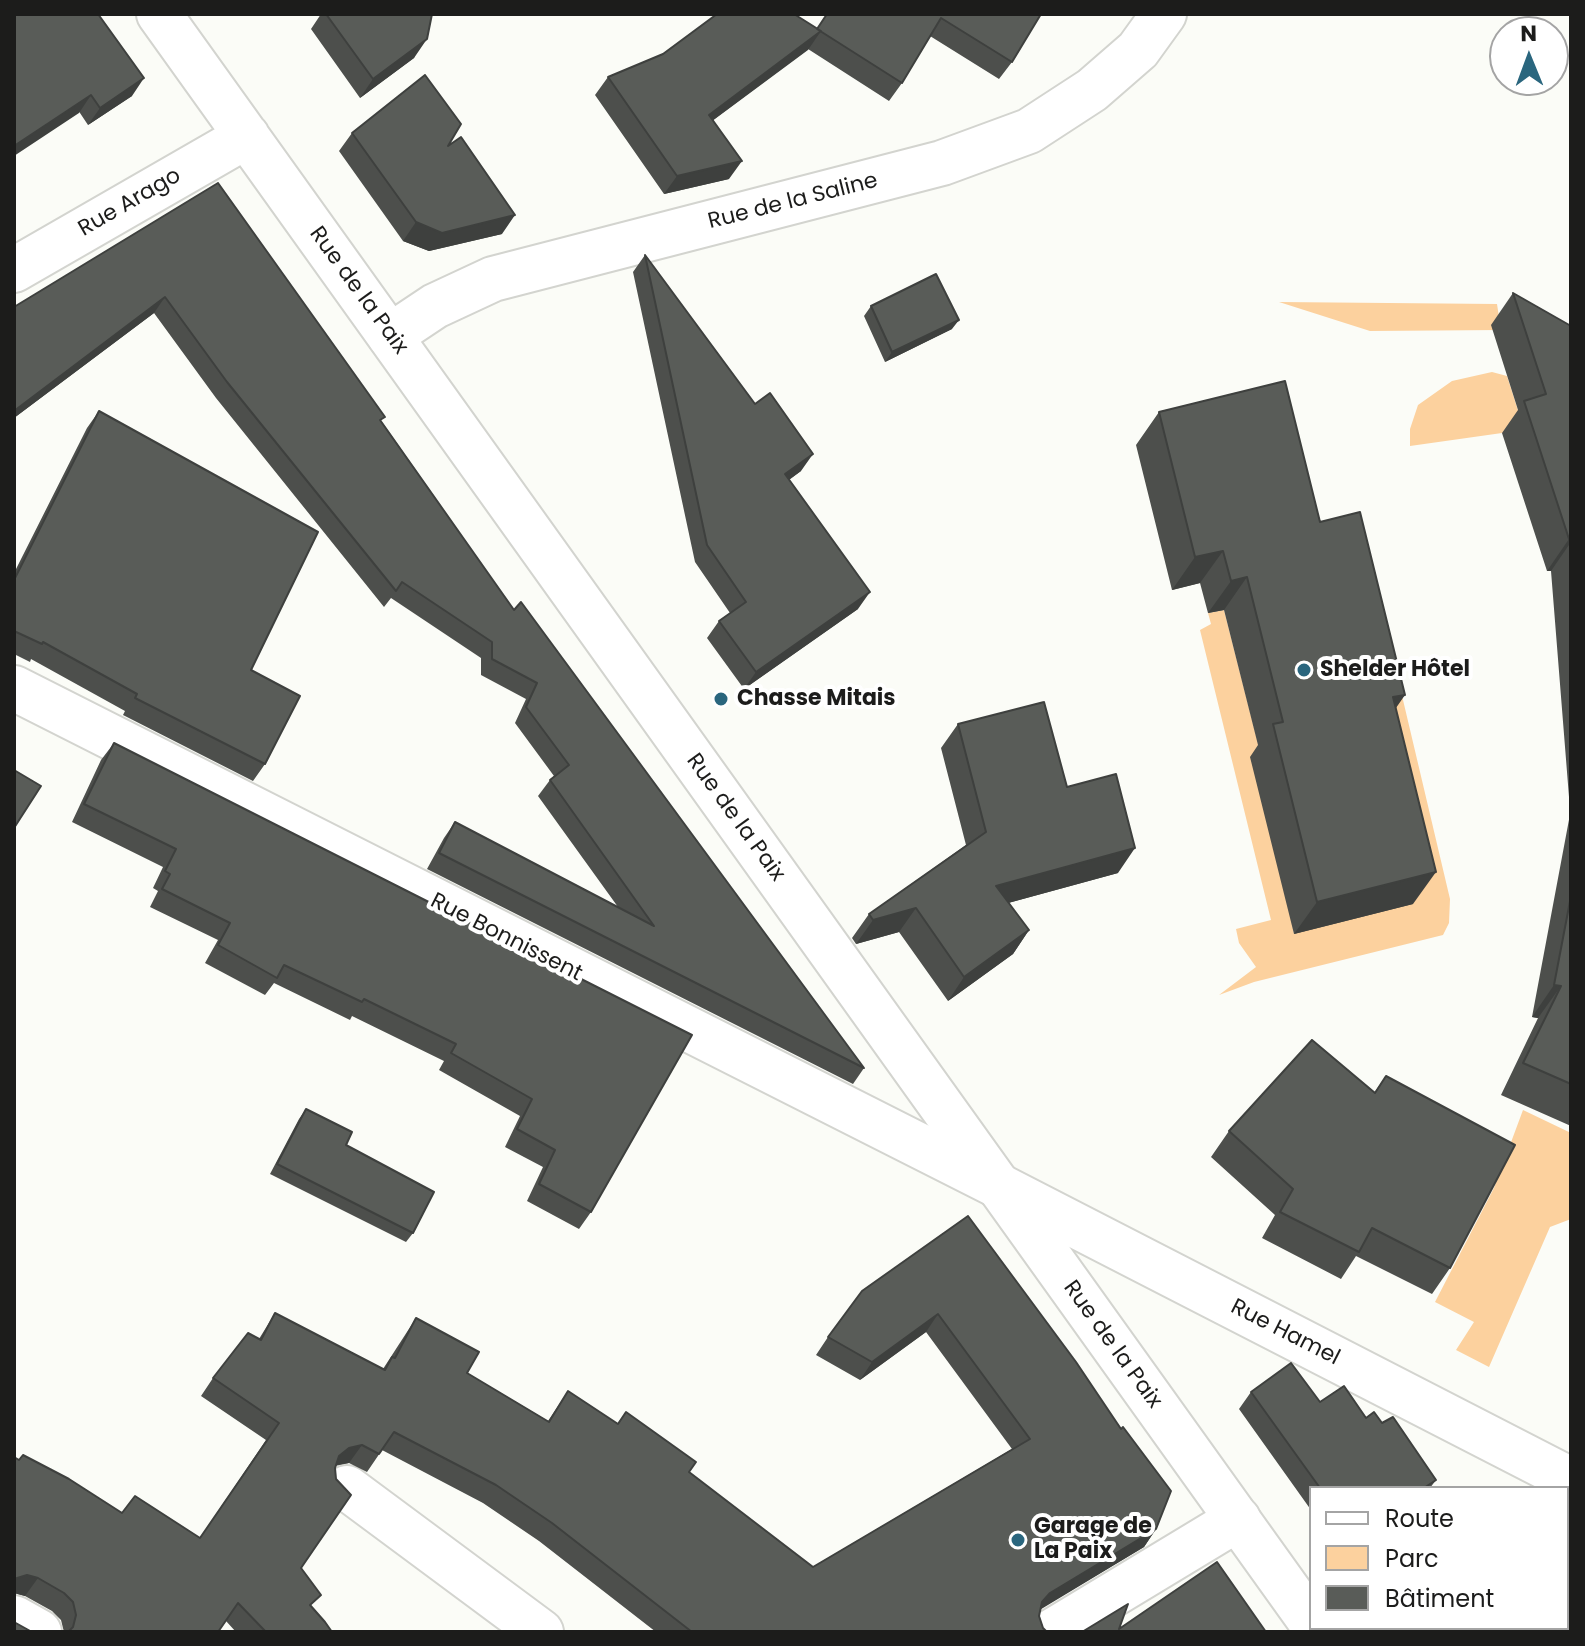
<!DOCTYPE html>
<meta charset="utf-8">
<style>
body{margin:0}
#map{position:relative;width:1585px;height:1646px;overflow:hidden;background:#fbfcf7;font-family:Poppins,sans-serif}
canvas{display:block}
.frame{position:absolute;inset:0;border:16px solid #1c1c1b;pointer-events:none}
.legend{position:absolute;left:1309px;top:1486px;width:260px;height:144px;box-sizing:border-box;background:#fff;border:2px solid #a4a4a4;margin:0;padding:10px 14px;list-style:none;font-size:24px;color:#1c1c1b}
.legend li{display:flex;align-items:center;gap:16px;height:40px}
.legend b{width:40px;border:2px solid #a4a4a4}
.north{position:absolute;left:1489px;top:16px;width:80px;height:80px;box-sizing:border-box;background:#fff;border:2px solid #a4a4a4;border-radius:50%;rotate:359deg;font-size:22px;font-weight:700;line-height:32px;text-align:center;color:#1c1c1b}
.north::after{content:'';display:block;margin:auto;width:28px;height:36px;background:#2a667e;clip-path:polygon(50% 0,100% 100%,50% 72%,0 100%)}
</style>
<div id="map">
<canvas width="1585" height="1646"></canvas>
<div class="frame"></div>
<ul class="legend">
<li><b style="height:10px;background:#fff"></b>Route</li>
<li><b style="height:22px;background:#fcd19e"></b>Parc</li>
<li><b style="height:22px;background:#595c58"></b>Bâtiment</li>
</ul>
<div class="north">N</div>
</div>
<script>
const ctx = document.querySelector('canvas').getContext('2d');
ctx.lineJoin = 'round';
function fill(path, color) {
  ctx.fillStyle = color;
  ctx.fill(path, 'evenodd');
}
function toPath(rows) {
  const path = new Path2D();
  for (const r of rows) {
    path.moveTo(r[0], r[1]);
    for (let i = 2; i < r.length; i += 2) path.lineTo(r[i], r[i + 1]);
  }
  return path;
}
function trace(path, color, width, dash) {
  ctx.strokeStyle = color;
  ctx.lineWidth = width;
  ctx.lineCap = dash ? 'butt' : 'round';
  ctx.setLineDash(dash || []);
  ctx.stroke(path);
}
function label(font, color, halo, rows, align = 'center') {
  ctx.font = font + ' Poppins,sans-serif';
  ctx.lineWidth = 8;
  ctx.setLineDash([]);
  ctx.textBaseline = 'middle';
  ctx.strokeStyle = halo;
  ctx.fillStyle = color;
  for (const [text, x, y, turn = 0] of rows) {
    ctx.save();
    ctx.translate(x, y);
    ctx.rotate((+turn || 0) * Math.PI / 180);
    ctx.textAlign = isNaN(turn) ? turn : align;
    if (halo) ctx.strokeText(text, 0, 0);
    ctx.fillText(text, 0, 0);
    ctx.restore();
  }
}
const green = toPath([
 [1279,302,1497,304,1501,330,1370,331],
 [1492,372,1507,376,1523,426,1502,433,1410,446,1410,429,1418,405,1452,381],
 [1365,539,1450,899,1449,923,1443,935,1254,982,1219,995,1256,967,1239,943,1236,929,1271,920,1200,630,1211,624,1208,613,1224,610,1261,755,1294,934],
 [1523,1110,1571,1133,1571,1219,1550,1227,1489,1367,1456,1350,1474,1322,1435,1302,1494,1188]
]);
const street = toPath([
 [390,336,435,306,493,279,942,163,1029,131,1092,90,1138,50,1164,14],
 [14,688,999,1186,1571,1480],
 [347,1488,541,1632],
 [14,1618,39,1632],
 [1051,1632,1238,1519]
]);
const secondary = toPath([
 [159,14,1311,1622],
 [14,270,247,136]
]);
const wall = toPath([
 [14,14,132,96,88,125],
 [321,14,432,14,414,58,360,98,311,29],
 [827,14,1041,14,1012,62,999,79,930,36,902,83,889,101,808,49,713,120,729,179,664,194,595,95,608,77,817,29],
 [352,133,448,146,502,234,429,251,403,241,339,151],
 [218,183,382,422,514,610,864,1068,853,1084,427,869,444,838,455,822,618,907,538,796,550,780,554,776,515,723,526,699,481,675,481,658,391,598,384,607,216,398,154,313,14,418,14,307],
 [645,255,755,404,801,471,789,480,858,609,744,689,707,638,719,621,730,613,695,562,633,272],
 [1513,293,1571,326,1571,797,1569,797,1551,571,1547,571,1502,433,1518,410,1491,325],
 [871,306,952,329,885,362,864,316],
 [99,411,251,670,265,764,253,781,123,715,125,711,31,659,30,662,14,654,14,573,87,428],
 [1159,412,1320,522,1396,708,1413,904,1294,934,1250,757,1258,745,1224,610,1208,613,1200,583,1172,590,1136,445],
 [958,724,1067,787,1118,873,1008,903,1029,930,1013,954,948,1001,899,932,856,944,852,938,869,914,966,845,941,748],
 [114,743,692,1035,591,1212,579,1229,527,1201,543,1167,505,1147,520,1116,439,1070,444,1061,352,1016,350,1020,274,983,265,995,205,963,218,940,150,907,158,891,153,888,163,867,72,822,101,760],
 [1571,809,1571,1126,1501,1095,1538,1018,1532,1017],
 [1386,1076,1450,1268,1432,1294,1356,1256,1341,1279,1262,1238,1275,1215,1211,1157,1229,1131,1374,1093],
 [306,1109,346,1145,413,1233,406,1242,270,1174,299,1119],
 [968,1216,1156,1529,1144,1547,1040,1609,1039,1616,1043,1628,1047,1632,656,1632,539,1541,483,1503,382,1450,367,1472,349,1463,335,1466,301,1568,312,1608,332,1632,236,1632,226,1621,218,1632,64,1632,61,1620,52,1611,25,1596,14,1593,19,1460,122,1513,200,1538,266,1440,201,1396,213,1378,259,1339,275,1313,383,1369,416,1318,467,1373,548,1421,568,1391,617,1424,626,1412,689,1472,813,1567,1012,1449,926,1332,860,1380,816,1355,828,1337],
 [1251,1392,1320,1402,1382,1423,1436,1480,1430,1488,1311,1488,1311,1510,1239,1409]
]);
const shadedWall = toPath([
 [821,31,808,50,696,133,709,115],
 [427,39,414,58,360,98,373,79],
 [144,78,132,96,88,125,100,108],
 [91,95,79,113,14,156,14,146],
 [742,161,729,179,664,194,677,176],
 [515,215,502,234,429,251,403,241,416,222],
 [165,297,154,313,14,418,14,411],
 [959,320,952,329,885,362,892,352],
 [813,454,801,471,773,491,785,474],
 [1569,539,1571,539,1571,542,1551,571,1547,571],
 [1223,551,1200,583,1172,590,1195,557],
 [1247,577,1224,610,1208,613,1231,581],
 [870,592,858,609,744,689,756,672],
 [1405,695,1382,728,1393,697],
 [1135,848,1118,873,979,911,996,886],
 [1436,872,1413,904,1294,934,1317,902],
 [916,908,899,932,856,944,873,920],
 [1029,930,1013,954,948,1001,964,977],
 [1554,985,1561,986,1538,1018,1532,1017],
 [938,1314,926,1332,860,1380,872,1362],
 [362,1445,349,1463,336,1465,327,1474,339,1456,349,1448],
 [1156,1529,1144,1547,1038,1611,1042,1602,1050,1593],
 [27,1575,38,1578,25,1596,14,1593,14,1579]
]);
const building = toPath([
 [14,14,98,14,144,78,100,108,91,95,14,146,14,14],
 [326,14,432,14,427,39,373,79,326,14],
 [717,14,794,14,821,31,709,115,742,161,677,176,608,77,663,54,717,14],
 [827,14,1041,14,1012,62,941,18,902,83,817,29,827,14],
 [425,75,461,124,448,146,461,137,515,215,442,233,416,222,352,133,425,75],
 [218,183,385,417,380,420,514,610,521,602,864,1068,439,853,455,822,654,926,550,780,569,765,526,707,537,683,492,659,492,642,402,582,396,591,227,382,165,297,14,411,14,307,218,183],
 [645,255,755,404,770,393,813,454,785,474,870,592,756,672,719,621,746,602,707,545,645,255],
 [936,274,959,320,892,352,871,306,936,274],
 [1513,293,1571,326,1571,539,1569,539,1524,401,1546,394,1513,293],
 [1285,381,1320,522,1360,512,1405,695,1393,697,1436,872,1317,902,1273,724,1283,722,1247,577,1231,581,1223,551,1195,557,1159,412,1285,381],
 [99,411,318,532,251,670,300,696,265,764,135,698,137,694,43,642,42,644,14,631,14,580,99,411],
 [1044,702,1067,787,1116,774,1135,848,996,886,1029,930,964,977,916,908,873,920,869,914,986,832,958,724,1044,702],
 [114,743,692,1035,591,1212,539,1184,555,1150,517,1129,532,1099,451,1053,456,1044,364,999,362,1002,284,965,277,978,218,945,230,923,162,889,170,874,165,871,176,849,84,804,114,743],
 [14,770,41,786,14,828,14,770],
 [1571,896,1571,1084,1523,1063,1561,986,1554,985,1571,896],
 [1312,1040,1375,1093,1386,1076,1515,1145,1450,1268,1372,1228,1359,1252,1280,1212,1293,1189,1229,1131,1312,1040],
 [306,1109,352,1132,346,1145,434,1192,413,1233,277,1164,306,1109],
 [968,1216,1076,1362,1121,1429,1123,1427,1171,1491,1156,1529,1050,1593,1042,1602,1039,1616,1043,1628,1047,1632,692,1632,552,1523,496,1485,394,1432,379,1454,362,1445,349,1448,339,1456,335,1468,336,1479,351,1495,301,1568,321,1595,310,1605,325,1622,332,1632,266,1632,238,1603,218,1632,68,1632,73,1627,76,1615,73,1602,64,1593,38,1578,27,1575,14,1579,14,1457,19,1460,23,1455,69,1479,122,1513,135,1496,200,1538,279,1423,213,1378,248,1333,261,1340,275,1313,385,1370,392,1357,395,1358,416,1318,479,1352,467,1373,549,1422,568,1391,618,1424,626,1412,696,1462,689,1472,813,1567,1030,1439,938,1314,872,1362,828,1337,862,1291,968,1216],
 [1291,1363,1320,1402,1344,1386,1366,1418,1374,1412,1382,1423,1393,1417,1436,1480,1424,1488,1320,1488,1251,1392,1291,1363],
 [1217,1562,1266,1632,1082,1632,1128,1604,1119,1629,1217,1562],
 [1567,1608,1571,1613,1571,1632,1487,1632,1492,1628,1567,1628,1567,1608],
 [14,1622,32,1632,14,1632,14,1622]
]);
const markers = [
 [1304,670,8,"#2a667e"],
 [721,699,8,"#2a667e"],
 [1018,1540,8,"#2a667e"]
];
const streetNames = [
 ["Rue de la Saline",793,202,-14],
 ["Rue Arago",130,203,-30],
 ["Rue de la Paix",358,291,54],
 ["Rue de la Paix",735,818,54],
 ["Rue Bonnissent",506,938,27],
 ["Rue Hamel",1285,1333,27],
 ["Rue de la Paix",1112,1345,54]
];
const poiNames = [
 ["Shelder Hôtel",1320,670],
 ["Chasse Mitais",737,699],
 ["Garage de",1034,1527],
 ["La Paix",1034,1552]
];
fill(green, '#fcd19e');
trace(street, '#d3d4cf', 48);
trace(secondary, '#d3d4cf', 48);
trace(street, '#fff', 44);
trace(secondary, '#fff', 44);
fill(wall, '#4d4f4c');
fill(shadedWall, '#3e403e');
fill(building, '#595c58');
trace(building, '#3e403e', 2);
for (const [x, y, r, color] of markers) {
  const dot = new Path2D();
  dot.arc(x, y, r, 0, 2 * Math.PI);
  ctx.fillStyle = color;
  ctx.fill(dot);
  trace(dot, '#fff', 3);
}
label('22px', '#1c1c1b', '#fff', streetNames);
label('bold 22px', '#1c1c1b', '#fff', poiNames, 'left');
</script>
